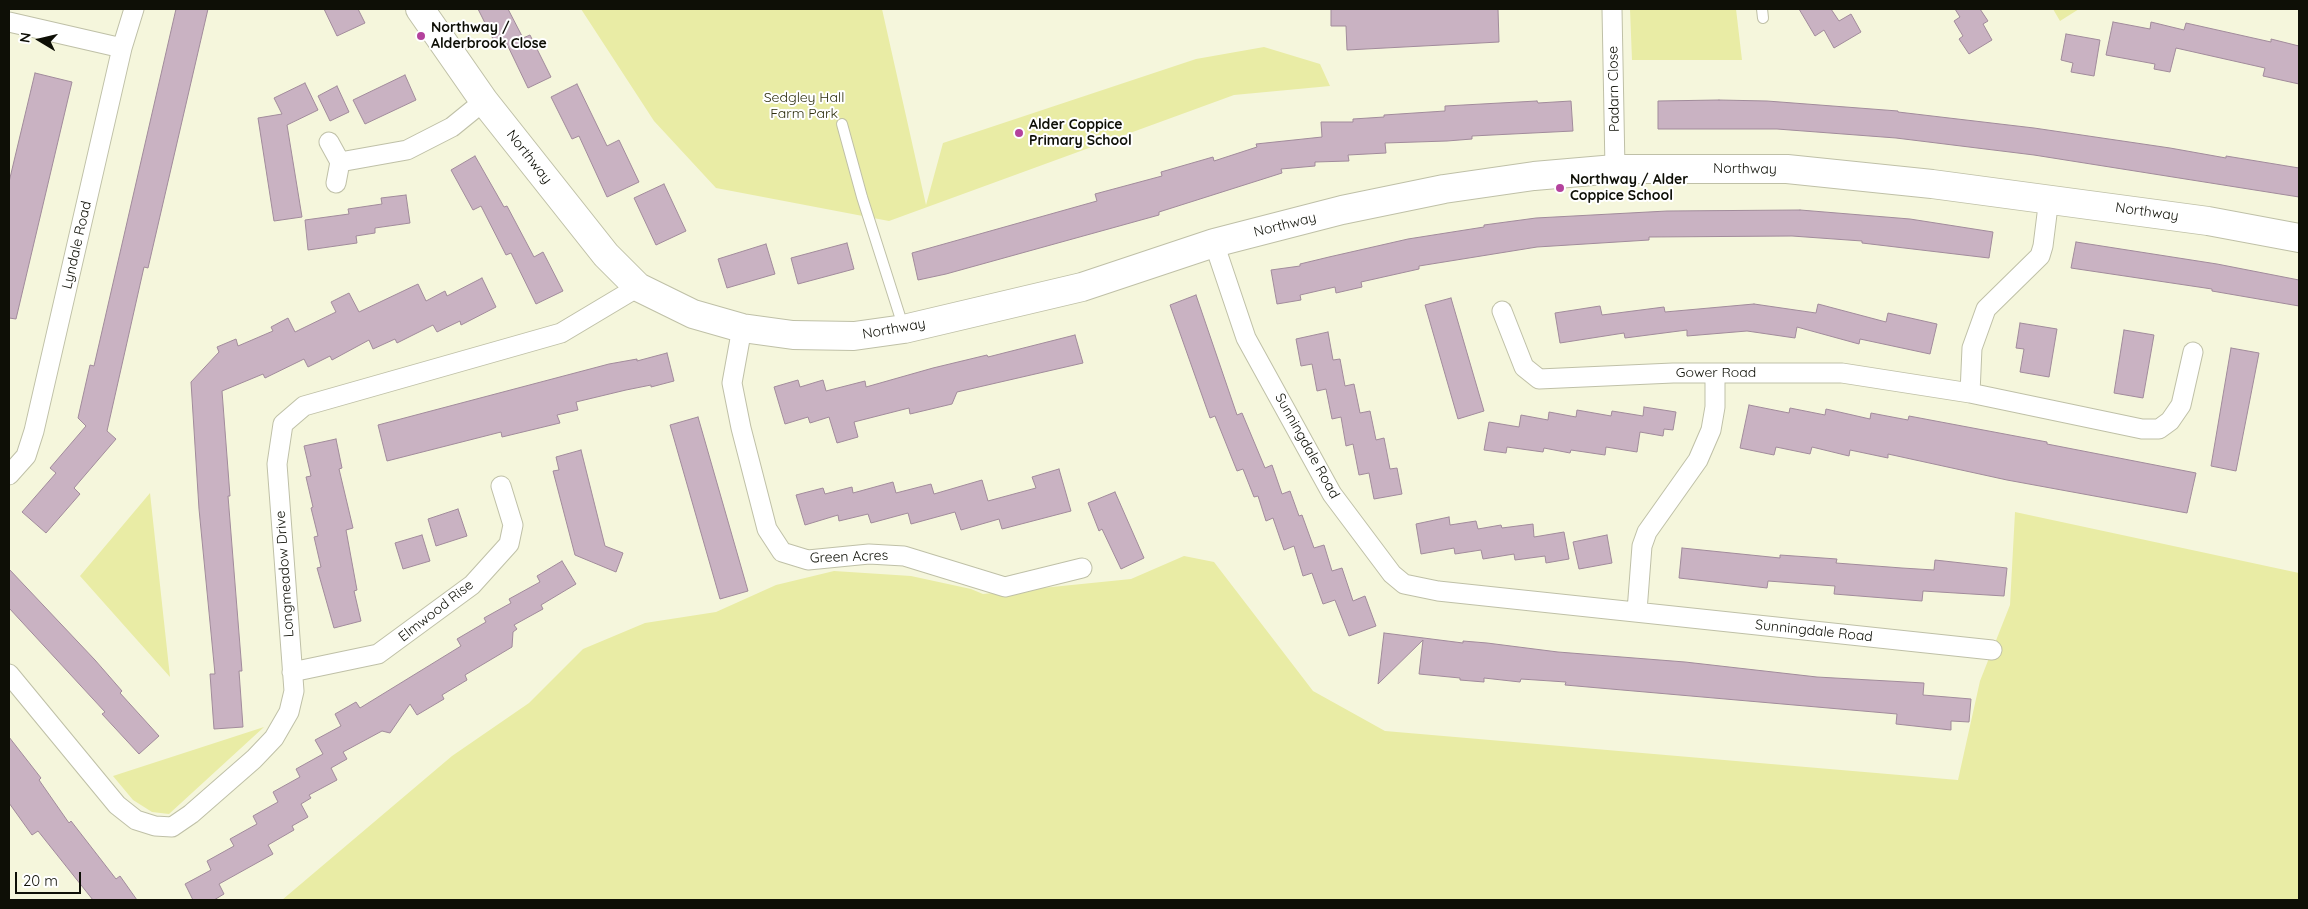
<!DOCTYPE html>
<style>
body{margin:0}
#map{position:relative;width:2308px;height:909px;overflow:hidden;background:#f5f6dc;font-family:Quicksand,sans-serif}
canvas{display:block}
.frame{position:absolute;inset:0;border:10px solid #0e0f06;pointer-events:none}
.north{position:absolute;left:15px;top:15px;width:50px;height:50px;-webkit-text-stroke:4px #fff;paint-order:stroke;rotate:279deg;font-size:14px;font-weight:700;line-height:20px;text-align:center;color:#0e0f06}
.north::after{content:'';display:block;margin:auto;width:18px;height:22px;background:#0e0f06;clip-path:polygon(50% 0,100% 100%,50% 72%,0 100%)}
.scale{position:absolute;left:15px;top:872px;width:66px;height:22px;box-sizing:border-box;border:2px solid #0e0f06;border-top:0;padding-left:6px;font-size:15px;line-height:18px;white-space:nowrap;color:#0e0f06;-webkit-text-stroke:4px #fff;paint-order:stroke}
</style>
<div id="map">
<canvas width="2308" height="909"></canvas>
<div class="frame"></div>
<div class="north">N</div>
<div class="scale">20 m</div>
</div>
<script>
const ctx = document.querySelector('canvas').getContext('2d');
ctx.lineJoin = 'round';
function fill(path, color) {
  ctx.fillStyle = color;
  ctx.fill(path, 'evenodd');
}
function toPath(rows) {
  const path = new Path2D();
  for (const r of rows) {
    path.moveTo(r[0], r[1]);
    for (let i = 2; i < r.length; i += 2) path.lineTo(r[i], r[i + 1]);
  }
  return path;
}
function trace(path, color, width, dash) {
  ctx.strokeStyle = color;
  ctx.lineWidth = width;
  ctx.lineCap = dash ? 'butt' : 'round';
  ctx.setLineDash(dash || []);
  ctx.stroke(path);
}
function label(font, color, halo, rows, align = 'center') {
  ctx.font = font + ' Quicksand,sans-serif';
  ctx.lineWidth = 4;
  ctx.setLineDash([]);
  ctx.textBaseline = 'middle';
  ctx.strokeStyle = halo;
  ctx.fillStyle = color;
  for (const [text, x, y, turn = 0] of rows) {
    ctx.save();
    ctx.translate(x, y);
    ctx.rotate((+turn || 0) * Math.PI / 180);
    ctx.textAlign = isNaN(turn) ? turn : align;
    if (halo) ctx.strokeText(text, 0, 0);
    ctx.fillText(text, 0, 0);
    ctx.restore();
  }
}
const green = toPath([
 [581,9,882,9,926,205,943,143,1196,59,1264,47,1320,64,1330,86,1234,95,889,221,716,188,654,121],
 [1630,9,1736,9,1742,60,1632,60],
 [2053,9,2079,9,2060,21],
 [150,493,170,677,80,576],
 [2015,512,2299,573,2299,900,282,900,452,756,529,703,583,649,645,623,716,612,776,585,834,571,911,576,971,589,983,594,1131,579,1184,556,1214,562,1313,691,1385,731,1958,780,1980,681,2010,605],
 [264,727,169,814,152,812,133,800,113,776]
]);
const building = toPath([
 [176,9,208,9,148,268,144,267,107,431,116,439,74,488,80,494,46,533,22,512,56,473,50,468,86,426,78,418,90,365,94,366,176,9],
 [324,9,358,9,365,23,337,36,324,9],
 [478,9,508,9,523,38,530,35,551,77,528,88,504,38,495,43,478,9],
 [1331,9,1498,9,1499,42,1347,50,1346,26,1331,26,1331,9],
 [1799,9,1831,9,1839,21,1851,14,1861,32,1834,48,1824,30,1815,36,1799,9],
 [1955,9,1980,9,1988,21,1983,24,1992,40,1969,54,1959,39,1963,36,1954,21,1960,17,1955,9],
 [2113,22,2150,29,2151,22,2184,30,2186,23,2271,42,2271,39,2299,46,2299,84,2263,76,2265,68,2176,48,2170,72,2154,69,2155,64,2106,55,2113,22],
 [2066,34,2100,40,2094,76,2071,72,2073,63,2061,60,2066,34],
 [35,73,72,82,16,319,9,318,9,182,35,73],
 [405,75,416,100,365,124,353,100,405,75],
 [305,83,318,110,287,125,302,217,274,221,258,118,282,114,274,98,305,83],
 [577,84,607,146,619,140,639,182,607,197,579,136,572,139,551,97,577,84],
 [337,86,349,112,330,121,318,96,337,86],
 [1719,100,1767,101,1898,111,1898,112,2034,128,2170,148,2226,158,2226,156,2299,168,2299,197,2034,155,1896,138,1777,129,1658,129,1658,101,1719,100],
 [1537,101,1538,103,1571,101,1573,131,1472,136,1472,139,1447,141,1385,143,1386,153,1348,155,1349,161,1315,162,1315,166,1281,169,1282,173,1159,212,1159,215,946,274,918,280,912,253,1097,201,1095,194,1162,176,1161,172,1213,157,1214,161,1257,147,1256,144,1322,137,1321,122,1353,122,1353,119,1384,117,1384,115,1445,111,1445,106,1537,101],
 [475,156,504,207,507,206,534,257,543,252,563,291,536,304,511,253,506,255,481,206,473,210,451,170,475,156],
 [664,184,686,231,656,245,634,198,664,184],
 [406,195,410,223,375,228,375,233,356,236,357,243,308,250,305,220,349,214,348,209,382,204,381,198,406,195],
 [1800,210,1910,219,1993,232,1989,258,1862,243,1862,241,1792,236,1649,237,1649,240,1537,247,1419,266,1419,269,1361,282,1362,287,1336,293,1335,287,1300,295,1301,300,1277,304,1271,270,1300,266,1300,264,1329,257,1408,239,1484,227,1484,225,1536,218,1667,211,1800,210],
 [2076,242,2217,264,2299,280,2299,306,2212,291,2212,289,2071,268,2076,242],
 [847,243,854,269,798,284,791,258,847,243],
 [766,244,775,274,727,288,718,259,766,244],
 [482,278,496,307,461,325,460,321,437,332,433,325,397,343,395,339,373,349,369,340,332,360,330,356,308,367,304,359,265,378,263,374,222,391,230,496,228,496,242,671,239,671,243,727,214,729,210,674,215,674,199,509,191,382,219,352,217,347,236,339,238,346,273,331,271,327,288,318,295,332,336,312,331,302,349,293,359,312,418,284,426,301,445,291,447,296,482,278],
 [1196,295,1237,415,1242,413,1265,468,1272,465,1282,494,1290,491,1299,516,1302,515,1314,548,1324,545,1332,571,1342,568,1353,601,1365,596,1376,626,1349,636,1335,600,1323,604,1312,573,1303,576,1294,546,1284,550,1273,518,1266,521,1258,496,1254,497,1243,469,1237,471,1215,416,1210,418,1170,305,1196,295],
 [1451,298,1484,411,1458,419,1425,305,1451,298],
 [1754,304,1816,313,1818,304,1886,322,1888,313,1937,324,1930,354,1860,339,1859,344,1797,327,1795,338,1747,331,1687,336,1687,330,1625,338,1624,333,1560,343,1555,313,1600,306,1602,315,1664,307,1665,312,1754,304],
 [2020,323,2057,329,2049,377,2020,372,2024,349,2016,348,2020,323],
 [2124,330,2154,335,2143,398,2114,393,2124,330],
 [1328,332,1333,360,1340,359,1345,386,1354,384,1360,413,1370,411,1376,440,1384,438,1390,469,1397,468,1402,494,1374,499,1369,473,1359,475,1353,444,1346,446,1341,417,1332,419,1326,389,1317,391,1312,364,1301,366,1296,339,1328,332],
 [1075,335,1083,363,957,392,952,404,910,414,909,408,854,422,858,437,837,443,829,417,810,423,808,417,785,424,774,387,798,380,800,387,823,380,826,391,865,381,866,387,933,368,987,355,988,357,1075,335],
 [2231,348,2259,353,2236,471,2211,466,2231,348],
 [667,353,674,381,651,387,651,385,626,390,576,402,578,410,557,415,560,423,502,437,501,432,387,461,378,425,609,364,637,359,637,361,667,353],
 [1749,405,1789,413,1790,408,1825,415,1826,409,1870,419,1871,413,1908,420,1909,416,2047,442,2047,444,2196,473,2187,513,2007,480,1888,454,1888,458,1850,450,1849,456,1812,447,1810,454,1776,447,1774,455,1740,448,1749,405],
 [1644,407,1676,412,1673,430,1664,429,1663,436,1640,432,1637,452,1606,447,1605,455,1571,450,1570,453,1544,448,1543,452,1507,447,1506,453,1484,450,1489,422,1519,427,1521,415,1548,420,1549,412,1576,417,1577,410,1611,416,1612,411,1643,416,1644,407],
 [698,417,748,591,720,599,670,425,698,417],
 [336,439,342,468,339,469,353,528,346,530,357,590,354,591,361,621,334,628,317,568,321,567,314,537,318,536,311,508,313,507,306,477,311,476,304,446,336,439],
 [581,450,605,546,623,553,616,572,575,555,553,471,559,470,556,457,581,450],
 [1059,469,1071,511,1002,529,999,519,961,530,955,512,911,524,908,513,871,523,868,514,839,521,838,515,805,525,796,495,823,488,825,494,852,487,853,493,893,482,896,493,931,484,934,494,982,480,988,501,1036,488,1032,477,1059,469],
 [1115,492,1144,558,1121,569,1102,529,1099,531,1088,503,1115,492],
 [458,509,467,536,436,546,428,519,458,509],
 [1449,517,1450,525,1476,521,1478,529,1501,525,1502,528,1533,524,1534,537,1564,532,1569,559,1546,563,1545,556,1515,560,1514,554,1483,559,1481,550,1455,554,1454,548,1421,554,1416,524,1449,517],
 [422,535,430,561,403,569,395,543,422,535],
 [1607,535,1612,563,1579,569,1573,542,1607,535],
 [1682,548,1780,558,1780,555,1837,559,1836,563,1902,568,1934,570,1935,560,2007,568,2004,596,1923,591,1922,601,1834,594,1835,586,1768,581,1767,588,1679,578,1682,548],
 [562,561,576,584,541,605,543,609,514,625,517,629,513,632,512,647,465,675,467,680,442,695,444,699,417,715,410,704,390,733,382,731,343,752,347,759,331,768,337,780,309,795,311,798,301,804,308,817,292,826,294,830,268,845,273,854,219,884,224,894,214,900,193,900,185,884,211,870,207,861,234,846,230,839,257,824,253,816,278,802,273,792,300,777,296,769,323,754,315,740,341,726,335,714,356,702,360,708,461,646,457,639,486,622,484,618,511,603,509,599,540,582,537,576,562,561],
 [9,569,95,660,122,691,120,693,159,736,139,754,102,714,105,712,9,608,9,569],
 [1384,633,1463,643,1463,641,1487,643,1558,652,1685,662,1817,677,1924,683,1923,695,1971,699,1969,722,1951,721,1951,730,1896,724,1897,714,1565,685,1566,682,1521,679,1520,682,1484,678,1484,682,1460,680,1460,678,1419,674,1423,640,1378,684,1384,633],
 [9,737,41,778,39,780,69,823,71,821,116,879,120,876,137,900,93,900,38,831,32,835,9,803,9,737]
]);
const lane = toPath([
 [1762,9,1763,18],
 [842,124,862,197,904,329]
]);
const street = toPath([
 [1612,9,1615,169],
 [9,22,122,48],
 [329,142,340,162,336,183],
 [340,162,407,150,452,127,484,101],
 [1214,243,1246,338,1332,494,1392,574,1404,584,1438,591,1992,650],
 [1502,311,1524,367,1539,379,1673,373,1842,373,1970,393,2142,429,2159,429,2170,421,2181,405,2193,352],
 [742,328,732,383,741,428,767,529,782,552,808,560,869,554,904,556,1005,587,1082,568],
 [1970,393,1972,348,1986,309,2040,256,2043,246,2049,198],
 [9,475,26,456,34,431,122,48,134,9],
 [1637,611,1642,546,1647,532,1698,460,1711,430,1715,407,1715,374],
 [292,672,378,654,472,585,509,544,513,525,501,486],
 [9,674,117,805,136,820,155,826,172,827,191,814,254,759,274,738,289,712,294,691,277,464,283,424,304,406,561,333,638,287]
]);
const secondary = toPath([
 [420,9,484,101,606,255,638,287,693,314,742,328,793,335,854,336,904,329,1082,287,1214,243,1342,210,1444,189,1534,176,1615,169,1787,169,1932,184,2208,221,2299,238]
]);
const markers = [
 [421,36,5,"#b4429d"],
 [1019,133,5,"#b4429d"],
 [1560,188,5,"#b4429d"]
];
const poiNames = [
 ["Northway /",431,28],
 ["Alderbrook Close",431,44],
 ["Alder Coppice",1029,125],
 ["Primary School",1029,141],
 ["Northway / Alder",1570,180],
 ["Coppice School",1570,196]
];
const streetNames = [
 ["Padarn Close",1614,89,-91],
 ["Northway",529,157,52],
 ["Northway",1745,169,1],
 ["Northway",2147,212,8],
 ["Northway",1285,225,-14],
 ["Lyndale Road",77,245,-77],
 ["Northway",894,329,-10],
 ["Gower Road",1716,373],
 ["Sunningdale Road",1307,446,61],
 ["Green Acres",849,557,-2],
 ["Longmeadow Drive",285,574,-94],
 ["Elmwood Rise",436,611,-38],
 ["Sunningdale Road",1814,631,6]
];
const parkNames = [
 ["Sedgley Hall",804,98],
 ["Farm Park",804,114]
];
fill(green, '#e9eca5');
fill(building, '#c9b2c2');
trace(building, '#a18b9b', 1);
trace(lane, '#bfc0a7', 12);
trace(street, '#bfc0a7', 21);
trace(secondary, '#bfc0a7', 30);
trace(lane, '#fff', 10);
trace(street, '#fff', 19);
trace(secondary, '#fff', 28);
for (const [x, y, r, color] of markers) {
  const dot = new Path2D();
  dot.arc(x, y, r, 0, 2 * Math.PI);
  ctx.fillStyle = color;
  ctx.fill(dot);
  trace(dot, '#fff', 2);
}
label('bold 14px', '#0e0f06', '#fff', poiNames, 'left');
label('14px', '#0e0f06', '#fff', streetNames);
label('14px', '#2d2e0e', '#fff', parkNames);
</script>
